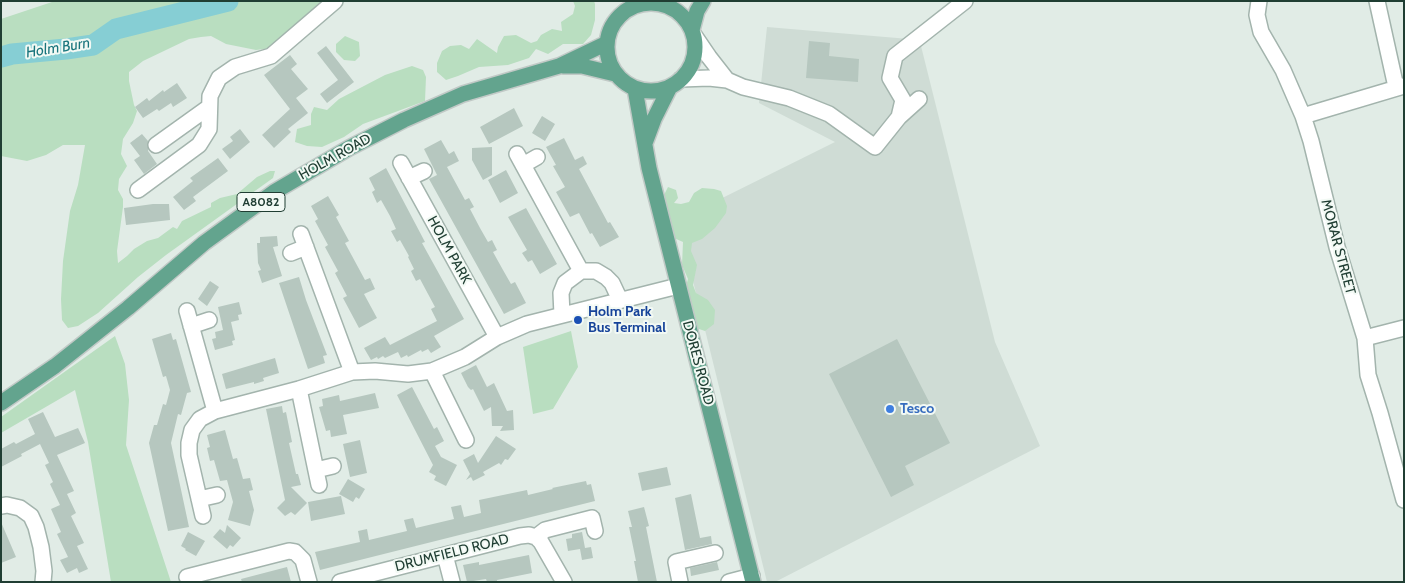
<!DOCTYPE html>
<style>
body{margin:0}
#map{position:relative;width:1405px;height:583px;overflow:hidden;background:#e1ece6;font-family:Cabin,sans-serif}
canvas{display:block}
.frame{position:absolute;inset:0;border:2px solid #203e33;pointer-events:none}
</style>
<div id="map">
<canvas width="1405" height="583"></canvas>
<div class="frame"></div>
</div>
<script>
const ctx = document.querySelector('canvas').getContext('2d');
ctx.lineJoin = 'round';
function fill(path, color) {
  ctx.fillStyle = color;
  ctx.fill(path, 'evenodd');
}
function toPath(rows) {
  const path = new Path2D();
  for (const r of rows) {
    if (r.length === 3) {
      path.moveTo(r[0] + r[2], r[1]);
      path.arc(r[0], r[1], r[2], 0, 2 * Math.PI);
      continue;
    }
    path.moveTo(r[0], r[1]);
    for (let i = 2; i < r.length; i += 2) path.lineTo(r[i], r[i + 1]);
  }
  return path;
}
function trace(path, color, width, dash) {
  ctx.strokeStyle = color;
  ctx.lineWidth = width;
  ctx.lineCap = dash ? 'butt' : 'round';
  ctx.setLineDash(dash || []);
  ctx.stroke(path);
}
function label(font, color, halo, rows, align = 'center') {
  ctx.font = font + ' Cabin,sans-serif';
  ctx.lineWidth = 4;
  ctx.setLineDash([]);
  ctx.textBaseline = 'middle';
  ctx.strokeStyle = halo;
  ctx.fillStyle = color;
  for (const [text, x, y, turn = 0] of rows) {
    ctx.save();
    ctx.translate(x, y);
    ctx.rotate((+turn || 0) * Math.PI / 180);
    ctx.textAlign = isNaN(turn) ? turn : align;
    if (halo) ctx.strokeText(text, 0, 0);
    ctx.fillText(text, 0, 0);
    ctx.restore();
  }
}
const built = toPath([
 [767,27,909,39,921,46,995,342,1040,446,775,582,767,582,678,220,835,142,759,103]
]);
const green = toPath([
 [55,1,326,1,271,48,256,50,226,44,211,36,201,37,189,39,143,61,129,72,129,81,134,105,137,111,133,123,123,139,121,154,127,166,119,179,118,190,123,199,123,207,117,251,118,263,127,256,134,249,147,241,158,238,173,227,177,229,182,221,211,207,211,203,220,198,237,194,257,177,270,171,275,171,273,178,166,255,138,277,98,313,78,326,68,328,62,320,61,299,63,261,70,211,78,185,85,145,63,145,46,155,27,161,1,156,1,19],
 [573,1,594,1,595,4,595,20,591,35,583,44,563,44,548,54,536,49,529,58,508,65,479,67,458,76,446,80,437,72,437,63,442,51,450,46,461,45,469,49,477,39,497,53,498,47,504,36,516,35,531,43,537,41,541,35,552,29,562,31,561,22,573,14,575,6],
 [345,36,359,42,360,56,355,61,344,60,336,52,336,44],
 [412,66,423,70,426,77,425,101,363,124,344,137,322,147,307,146,295,142,297,129,311,125,311,114,314,107,327,110,339,99,385,75],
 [668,187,676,190,678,198,674,203,681,204,689,202,694,193,702,188,714,189,721,191,727,206,726,213,715,228,702,239,692,243,691,251,697,265,693,285,696,293,708,300,715,310,714,324,705,331,690,326,683,301,688,290,686,286,688,279,682,265,683,242,674,238,667,219,667,209,664,195],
 [571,331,578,367,553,409,533,414,523,347],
 [115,336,125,364,129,400,126,445,171,582,111,582,88,442,75,390,1,433,1,417]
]);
const river = toPath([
 [1,57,12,54,66,49,93,45,116,29,228,1]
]);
const building = toPath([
 [809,41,830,43,829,56,859,59,858,82,806,78],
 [326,46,354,82,327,103,320,94,338,80,317,53],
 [290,55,297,64,291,69,308,89,296,98,308,113,288,129,291,132,274,148,262,135,290,109,264,75],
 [177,83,187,98,173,107,171,103,159,111,157,109,143,118,135,107,147,98,149,101,163,90,164,92],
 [514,108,523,126,489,144,480,127],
 [542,116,555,124,545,141,532,133],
 [240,129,250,142,230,159,222,149,233,141,230,137],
 [142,134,148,141,148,151,157,164,144,174,134,160,140,156,130,143],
 [564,138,575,160,583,156,587,164,579,169,608,223,610,222,619,237,600,247,592,233,590,234,579,213,570,217,556,192,565,187,553,166,556,165,546,147],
 [441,140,449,154,454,151,459,161,447,167,465,200,469,198,474,207,470,209,480,228,488,242,492,240,497,250,493,252,503,270,511,284,515,282,526,303,504,314,429,179,437,175,424,149],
 [492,147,492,175,483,180,472,160,472,148],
 [218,158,228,171,193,197,196,201,184,210,173,197,193,181,190,178],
 [386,168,425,242,422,243,464,319,434,336,441,347,431,353,428,349,422,352,421,350,408,357,407,355,401,358,398,352,385,358,383,356,378,359,377,357,371,360,364,348,385,337,390,345,437,321,431,309,435,307,420,279,416,281,411,271,414,269,408,257,409,256,400,240,397,242,391,231,396,229,390,216,381,200,377,203,372,192,375,190,369,178],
 [506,170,518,193,500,203,488,180],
 [328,196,339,215,336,217,349,241,345,243,365,280,370,278,375,289,364,294,377,318,359,328,343,298,347,296,335,273,338,271,325,247,328,245,315,221,318,219,311,206],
 [153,204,169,204,170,220,126,225,124,208],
 [526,208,557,264,540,274,532,260,528,262,522,253,527,250,508,217],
 [277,236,278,246,273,247,282,276,262,283,258,271,261,270,258,263,257,243,260,243,260,237],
 [299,277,306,300,327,355,323,356,325,363,308,369,279,283],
 [210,281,219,287,207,306,198,299],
 [239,302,242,314,238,315,239,320,231,322,235,340,232,341,233,345,215,350,212,339,216,338,215,332,223,330,218,307],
 [171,333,173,340,176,339,191,392,187,393,181,415,178,414,171,443,189,527,168,531,149,443,154,425,157,425,163,404,166,405,170,390,166,376,163,377,152,339],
 [897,339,950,443,905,466,914,485,891,497,829,374],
 [275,358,279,373,263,378,264,381,254,384,254,382,226,389,222,374],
 [476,365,487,387,494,383,507,411,513,410,514,430,500,431,503,426,492,426,491,407,484,411,473,389,471,390,468,387,461,373],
 [412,387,434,429,437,427,444,441,435,446,441,457,457,465,446,486,434,480,436,476,429,472,433,465,397,395],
 [375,393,379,408,343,415,347,434,331,437,330,430,326,431,319,407,323,406,322,399,339,395,340,401],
 [282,406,283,413,286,412,292,442,289,443,296,474,298,474,301,485,291,487,307,503,295,515,291,512,285,516,277,508,285,500,266,409],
 [43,412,55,437,78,428,85,443,57,455,74,491,67,494,76,513,71,516,84,543,77,546,88,569,79,573,77,568,67,573,60,560,68,557,57,534,61,532,51,509,60,505,50,484,53,482,45,465,49,463,40,444,21,454,22,456,1,467,1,449,14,442,16,444,35,434,28,419],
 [225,430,233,459,237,458,243,479,250,478,253,490,249,491,254,510,250,526,228,520,233,502,227,480,220,481,214,460,210,461,207,448,210,447,207,435],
 [496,436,516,449,508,460,505,459,501,465,499,463,483,472,485,475,473,481,471,477,466,480,470,474,463,460,474,454,478,463],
 [360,440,367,473,350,477,343,444],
 [667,467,671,485,642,491,638,473],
 [348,479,365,489,359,499,356,497,353,502,339,494],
 [586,481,587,485,591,484,595,501,320,570,315,552,360,542,358,531,367,529,369,540,407,531,404,520,413,518,416,528,454,519,451,507,461,505,464,517,481,513,479,500,527,490,528,495,553,489,552,488],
 [691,494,700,538,711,536,712,544,685,550,675,498],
 [341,496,345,514,311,521,308,502],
 [644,507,649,526,646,527,657,582,638,582,634,561,636,561,629,527,632,527,628,511],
 [1,522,16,557,1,563],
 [227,525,241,538,233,547,230,545,227,549,213,537,220,529,225,533],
 [188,532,205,541,196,556,185,550,186,549,181,546],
 [582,532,585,548,591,547,593,558,582,560,580,549,568,551,566,539,572,538,572,534],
 [529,555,532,573,497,580,497,582,487,582,486,579,467,582,463,565,479,562,479,565],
 [717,562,719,570,691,576,690,568],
 [287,567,291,582,242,582,241,579]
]);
const minor = toPath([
 [1259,1,1257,15,1261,32,1283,70,1303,116,1311,141,1337,247,1365,338,1368,375,1380,413,1404,500],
 [1377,1,1396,87],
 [694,35,709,57,727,80],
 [681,79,709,78,727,80,743,87,789,98,829,114,875,147,899,117,919,99],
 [1303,116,1404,86],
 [899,117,903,100,890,78,895,56,965,1],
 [156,145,209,107],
 [517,154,581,271],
 [401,163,497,337],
 [523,165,537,157],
 [409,178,424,171],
 [138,190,199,145,209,129,210,96,219,78,235,67,271,56,335,1],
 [301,234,352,372],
 [291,253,306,247],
 [187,311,215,411],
 [562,315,561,293,565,283,581,271,596,271,606,277,612,283,620,300],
 [191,326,209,320],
 [1365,338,1404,328],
 [432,371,466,440],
 [299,389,319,485],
 [316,470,333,466],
 [199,499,217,495],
 [1,506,7,505,20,508,31,516,36,527,41,547,44,571,43,582],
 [203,516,189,455,189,443,192,430,200,419,215,411,299,389,352,372,375,371,408,374,432,371,465,357,497,337,527,324,678,286],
 [536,537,545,530,592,518,595,531],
 [445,555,452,582],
 [187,577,289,551,295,552,303,560,309,582],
 [340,582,520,536,529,535,536,537,541,542,564,582],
 [680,582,676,562,715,553],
 [729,582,752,576]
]);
const major = toPath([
 [651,47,44],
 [692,30,697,11,703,1],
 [563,66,582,66,615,74],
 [635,89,649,168,753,582],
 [645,143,654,119,670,87],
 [1,403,55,366,128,308,204,243,274,192,349,148,404,120,463,94,559,66,607,43]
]);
const markers = [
 [578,320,5,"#1a4fb4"],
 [890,409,5,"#3f7fe0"]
];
const shields = [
 [261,202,48]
];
const shieldNames = [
 ["A8082",261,202]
];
const streetNames = [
 ["HOLM ROAD",335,157,-29],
 ["MORAR STREET",1338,247,75],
 ["HOLM PARK",449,250,61],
 ["DORES ROAD",698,363,75],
 ["DRUMFIELD ROAD",452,553,-14]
];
const transitNames = [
 ["Holm Park",588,312],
 ["Bus Terminal",588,328]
];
const shopNames = [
 ["Tesco",900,409]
];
const waterNames = [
 ["Holm Burn",58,48,-9]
];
fill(built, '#cfdcd5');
fill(green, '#b9dec0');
trace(river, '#86ced4', 21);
fill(building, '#b6c7bf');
trace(minor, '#a3b4ad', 18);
trace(major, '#c1c9c6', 18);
trace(minor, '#fff', 15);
trace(major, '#63a48e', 15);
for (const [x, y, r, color] of markers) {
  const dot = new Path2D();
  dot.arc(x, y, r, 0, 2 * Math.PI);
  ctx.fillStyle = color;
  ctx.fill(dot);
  trace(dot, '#f2f9f4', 2);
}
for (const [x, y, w] of shields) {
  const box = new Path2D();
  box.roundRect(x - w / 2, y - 9.5, w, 19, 4);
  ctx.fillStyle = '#f2f9f4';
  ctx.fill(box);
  trace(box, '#203e33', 1);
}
label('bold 12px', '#203e33', null, shieldNames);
label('14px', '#203e33', '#f2f9f4', streetNames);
label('bold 14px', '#164399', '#f2f9f4', transitNames, 'left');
label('bold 14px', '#366cbe', '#f2f9f4', shopNames, 'left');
label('italic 15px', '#18747c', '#f2f9f4', waterNames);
</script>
